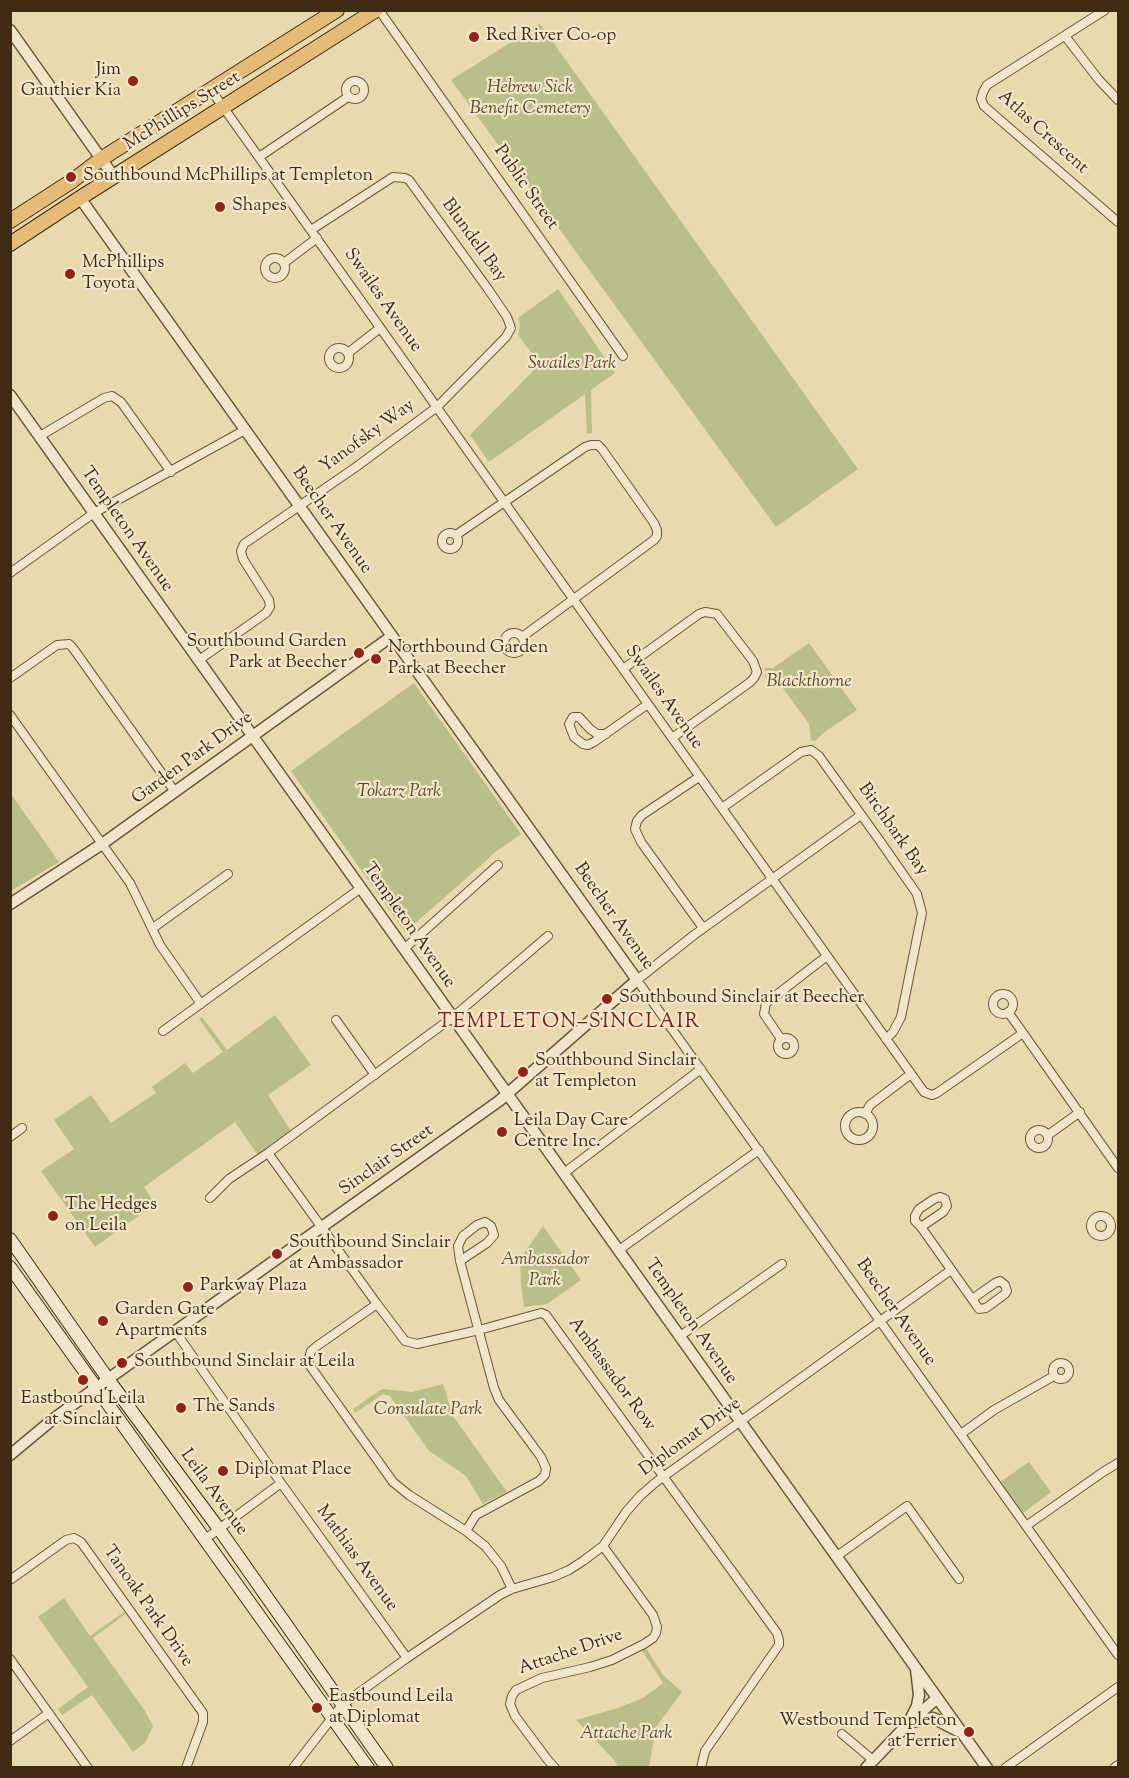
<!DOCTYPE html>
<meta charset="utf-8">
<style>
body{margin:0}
#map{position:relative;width:1129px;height:1778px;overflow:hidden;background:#e9d9af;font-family:"Sorts Mill Goudy",serif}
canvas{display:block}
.frame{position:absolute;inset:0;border:12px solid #3f2b13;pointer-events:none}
</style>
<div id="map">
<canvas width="1129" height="1778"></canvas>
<div class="frame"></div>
</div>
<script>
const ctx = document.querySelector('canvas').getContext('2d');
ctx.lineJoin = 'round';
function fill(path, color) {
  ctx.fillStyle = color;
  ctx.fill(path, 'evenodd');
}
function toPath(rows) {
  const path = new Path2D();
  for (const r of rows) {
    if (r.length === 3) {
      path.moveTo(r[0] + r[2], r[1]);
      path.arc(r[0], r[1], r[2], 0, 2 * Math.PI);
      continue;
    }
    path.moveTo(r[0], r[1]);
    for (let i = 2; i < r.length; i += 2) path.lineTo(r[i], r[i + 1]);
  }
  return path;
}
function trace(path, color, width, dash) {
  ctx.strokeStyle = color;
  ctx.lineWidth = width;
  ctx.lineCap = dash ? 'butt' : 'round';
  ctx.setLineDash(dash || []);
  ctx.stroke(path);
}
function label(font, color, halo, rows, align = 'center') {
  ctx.font = font + ' "Sorts Mill Goudy",serif';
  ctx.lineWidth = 4.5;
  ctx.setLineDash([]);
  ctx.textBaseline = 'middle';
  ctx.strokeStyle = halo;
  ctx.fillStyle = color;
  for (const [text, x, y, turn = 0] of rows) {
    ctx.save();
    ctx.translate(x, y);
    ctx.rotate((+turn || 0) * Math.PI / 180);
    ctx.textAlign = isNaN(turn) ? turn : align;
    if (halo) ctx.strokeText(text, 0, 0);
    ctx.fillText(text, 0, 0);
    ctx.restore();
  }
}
const green = toPath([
 [540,24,858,469,776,527,451,80],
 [558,289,615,373,591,390,592,433,587,434,585,394,489,462,470,435,540,364,518,335,520,325,518,318],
 [809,643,857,710,826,731,815,741,811,740,809,724,780,684,765,677,765,668,773,668],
 [414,683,521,834,494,853,478,868,405,932,291,771],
 [11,794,59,862,11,891,10,891],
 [275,1015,311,1065,268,1095,291,1131,258,1155,235,1122,144,1187,155,1204,95,1247,41,1171,74,1149,54,1120,91,1095,111,1123,156,1093,152,1087,185,1063,193,1073,223,1052,199,1019,202,1017,227,1050],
 [543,1226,581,1280,547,1304,524,1307,521,1285,520,1259],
 [443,1384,453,1416,507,1492,483,1504,466,1476,429,1451,390,1396,383,1394,355,1413,353,1409,382,1389,412,1392],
 [1029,1462,1051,1492,1023,1513,1000,1482],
 [64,1598,90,1636,124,1612,125,1614,93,1638,145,1711,153,1726,145,1743,133,1752,92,1695,62,1715,58,1709,88,1687,38,1617],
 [646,1648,663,1675,682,1692,656,1727,649,1767,618,1767,614,1760,576,1720,618,1708,643,1698,663,1683,641,1649]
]);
const minor = toPath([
 [379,10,623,356],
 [1105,10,987,85,983,92,981,99,984,106,1118,222],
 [1065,36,1099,80,1118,100],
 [355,90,9],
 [211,90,924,1092,932,1095,937,1093,1023,1033,1118,1168],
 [259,157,348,97],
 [275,268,10],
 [284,263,317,238],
 [339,358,10],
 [348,353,380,328],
 [40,436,104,398,112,396,121,402,171,472],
 [450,541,8],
 [456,535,585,447,591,445,598,445,602,449,654,523,657,530,657,536,654,540,522,637],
 [10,573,94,513,245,430],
 [514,643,10],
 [199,660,259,618,266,613,270,607,269,600,243,559,241,551,244,544,356,467,437,407,506,337,511,328,507,317,488,289,409,180,405,178,393,177,311,230],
 [623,669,699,614,705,612,717,614,753,661,757,672,754,678,749,683,672,738],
 [10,678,57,645,69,644,73,648,175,792],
 [10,715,130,883,160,945,201,1004],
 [606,734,597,734,590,729,579,717,573,717,569,724,574,737,583,744,588,745,594,742,648,704],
 [699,777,642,815,637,821,635,829,641,842,703,928],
 [722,808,801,752,811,750,819,756,880,841,917,894,922,913,901,1017,893,1032,886,1039],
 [861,815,694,935,637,980,1118,1655],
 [153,928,228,874],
 [404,949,498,865],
 [1003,1004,10],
 [1008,1012,1023,1033],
 [336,1020,375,1075],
 [163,1031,361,888],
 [786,1046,8],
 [781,1039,764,1014,766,1003,827,956],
 [859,1126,14],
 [865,1114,870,1105,911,1074],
 [1039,1139,9],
 [1048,1135,1080,1112],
 [10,1137,22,1128],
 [268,1153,377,1304,405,1341,417,1344,479,1330,541,1313,546,1315,777,1633,779,1640,779,1645,705,1751,701,1768],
 [564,1173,701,1069],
 [210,1198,229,1179,268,1153,453,1017,548,936],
 [1101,1226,10],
 [921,1227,943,1212,947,1206,945,1199,940,1197,934,1199,919,1209,915,1216,915,1221,921,1227,972,1299,979,1309,986,1308,1005,1294,1007,1291,1005,1285,1000,1281,995,1283,972,1299],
 [619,1250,759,1150],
 [460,1261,487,1243,494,1235,491,1226,485,1222,477,1225,463,1236,458,1246,460,1261,494,1388,499,1400,541,1457,546,1468,545,1475,539,1481,476,1515,466,1531],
 [377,1304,317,1346,311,1351,308,1363,393,1482,409,1495,466,1531,485,1546,501,1566,512,1589],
 [175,1331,281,1483,407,1658],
 [680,1336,782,1264],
 [1061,1371,8],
 [961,1434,994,1410,1054,1376],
 [1026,1526,1103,1472,1118,1463],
 [204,1540,281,1483],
 [837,1556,907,1506,959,1579],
 [10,1580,66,1540,74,1538,81,1542,203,1713,203,1722,186,1768],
 [10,1659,88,1768],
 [842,1734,873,1760],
 [10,1741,49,1713],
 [293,1768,342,1705,407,1658,500,1595,512,1589,553,1577,569,1570,583,1561,603,1546,626,1512,640,1496,656,1482,951,1270],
 [555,1768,547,1759,515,1716,510,1704,512,1696,516,1690,542,1678,590,1667,612,1660,644,1644,653,1638,656,1633,657,1627,653,1615,603,1546],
 [1005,1768,1118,1687],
 [1114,1768,1118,1765]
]);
const tertiary = toPath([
 [10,30,114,177],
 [10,395,987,1768],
 [10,904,102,844,392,636],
 [10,1455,52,1420,108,1379,499,1101,637,980,80,198],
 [911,1718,917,1706,919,1695,916,1669],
 [912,1722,933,1718,958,1731],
 [866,1768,906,1726,937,1698]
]);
const secondary = toPath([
 [10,1239,108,1379,219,1529,387,1768],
 [10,1267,368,1768]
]);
const primary = toPath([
 [10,221,72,181,101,159,337,10],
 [10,244,80,198,376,10]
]);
const markers = [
 [474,37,6,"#8f2418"],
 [133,81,6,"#8f2418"],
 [71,177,6,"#8f2418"],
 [220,207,6,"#8f2418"],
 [70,274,6,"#8f2418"],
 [359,653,6,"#8f2418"],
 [376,659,6,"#8f2418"],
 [607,999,6,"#8f2418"],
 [523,1072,6,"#8f2418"],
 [502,1132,6,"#8f2418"],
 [53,1216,6,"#8f2418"],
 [277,1254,6,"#8f2418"],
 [188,1287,6,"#8f2418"],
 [103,1321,6,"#8f2418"],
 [122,1363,6,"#8f2418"],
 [83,1380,6,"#8f2418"],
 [181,1408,6,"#8f2418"],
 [223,1471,6,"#8f2418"],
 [317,1708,6,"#8f2418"],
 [969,1732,6,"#8f2418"]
];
const poiNames = [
 ["Red River Co-op",486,37],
 ["Jim",121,71,"right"],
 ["Gauthier Kia",121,92,"right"],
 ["Southbound McPhillips at Templeton",83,177],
 ["Shapes",232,207],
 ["McPhillips",82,264],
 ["Toyota",82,285],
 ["Southbound Garden",347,643,"right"],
 ["Park at Beecher",347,664,"right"],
 ["Northbound Garden",388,649],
 ["Park at Beecher",388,670],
 ["Southbound Sinclair at Beecher",619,999],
 ["Southbound Sinclair",535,1062],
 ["at Templeton",535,1083],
 ["Leila Day Care",514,1122],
 ["Centre Inc.",514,1143],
 ["The Hedges",65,1206],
 ["on Leila",65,1227],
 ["Southbound Sinclair",289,1244],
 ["at Ambassador",289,1265],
 ["Parkway Plaza",200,1287],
 ["Garden Gate",115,1311],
 ["Apartments",115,1332],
 ["Southbound Sinclair at Leila",134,1363],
 ["Eastbound Leila",83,1400,"center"],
 ["at Sinclair",83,1421,"center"],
 ["The Sands",193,1408],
 ["Diplomat Place",235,1471],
 ["Eastbound Leila",329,1698],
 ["at Diplomat",329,1719],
 ["Westbound Templeton",957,1722,"right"],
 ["at Ferrier",957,1743,"right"]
];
const parkNames = [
 ["Hebrew Sick",530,89],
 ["Benefit Cemetery",530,110],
 ["Swailes Park",572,365],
 ["Blackthorne",809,683],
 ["Tokarz Park",399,793],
 ["Ambassador",545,1261],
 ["Park",545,1282],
 ["Consulate Park",428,1411],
 ["Attache Park",626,1735]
];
const streetNames = [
 ["McPhillips Street",183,112,-32],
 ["Atlas Crescent",1042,133,42],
 ["Public Street",525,188,55],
 ["Blundell Bay",473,241,54],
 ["Swailes Avenue",382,301,55],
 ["Yanofsky Way",368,437,-36],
 ["Beecher Avenue",331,521,55],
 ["Templeton Avenue",126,530,55],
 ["Swailes Avenue",663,698,55],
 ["Garden Park Drive",193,759,-36],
 ["Birchbark Bay",892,830,55],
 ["Beecher Avenue",613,917,55],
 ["Templeton Avenue",408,926,55],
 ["Sinclair Street",387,1161,-35],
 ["Beecher Avenue",895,1313,55],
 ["Templeton Avenue",690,1322,55],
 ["Ambassador Row",611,1375,54],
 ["Diplomat Drive",691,1438,-36],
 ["Leila Avenue",213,1493,54],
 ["Mathias Avenue",356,1559,54],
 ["Tanoak Park Drive",147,1607,55],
 ["Attache Drive",571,1653,-19]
];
const neighbourhoodNames = [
 ["TEMPLETON–SINCLAIR",569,1024]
];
fill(green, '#babe88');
trace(minor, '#6a563a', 10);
trace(tertiary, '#6a563a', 13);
trace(secondary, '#3f2b13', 14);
trace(primary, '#3f2b13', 16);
trace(minor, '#f1e6cb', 8);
trace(tertiary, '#f1e6cb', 10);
trace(secondary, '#f1e6cb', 12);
trace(primary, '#e4bc78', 14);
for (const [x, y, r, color] of markers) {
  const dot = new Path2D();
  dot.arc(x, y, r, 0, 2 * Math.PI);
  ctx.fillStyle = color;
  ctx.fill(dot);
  trace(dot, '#f1e6cb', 2);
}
label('18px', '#3f2b13', '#f1e6cb', poiNames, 'left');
label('italic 18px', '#58482a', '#f1e6cb', parkNames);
label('18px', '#3f2b13', '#f1e6cb', streetNames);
ctx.letterSpacing = '1.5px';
label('20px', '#7a1f14', '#f1e6cb', neighbourhoodNames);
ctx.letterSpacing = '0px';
</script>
